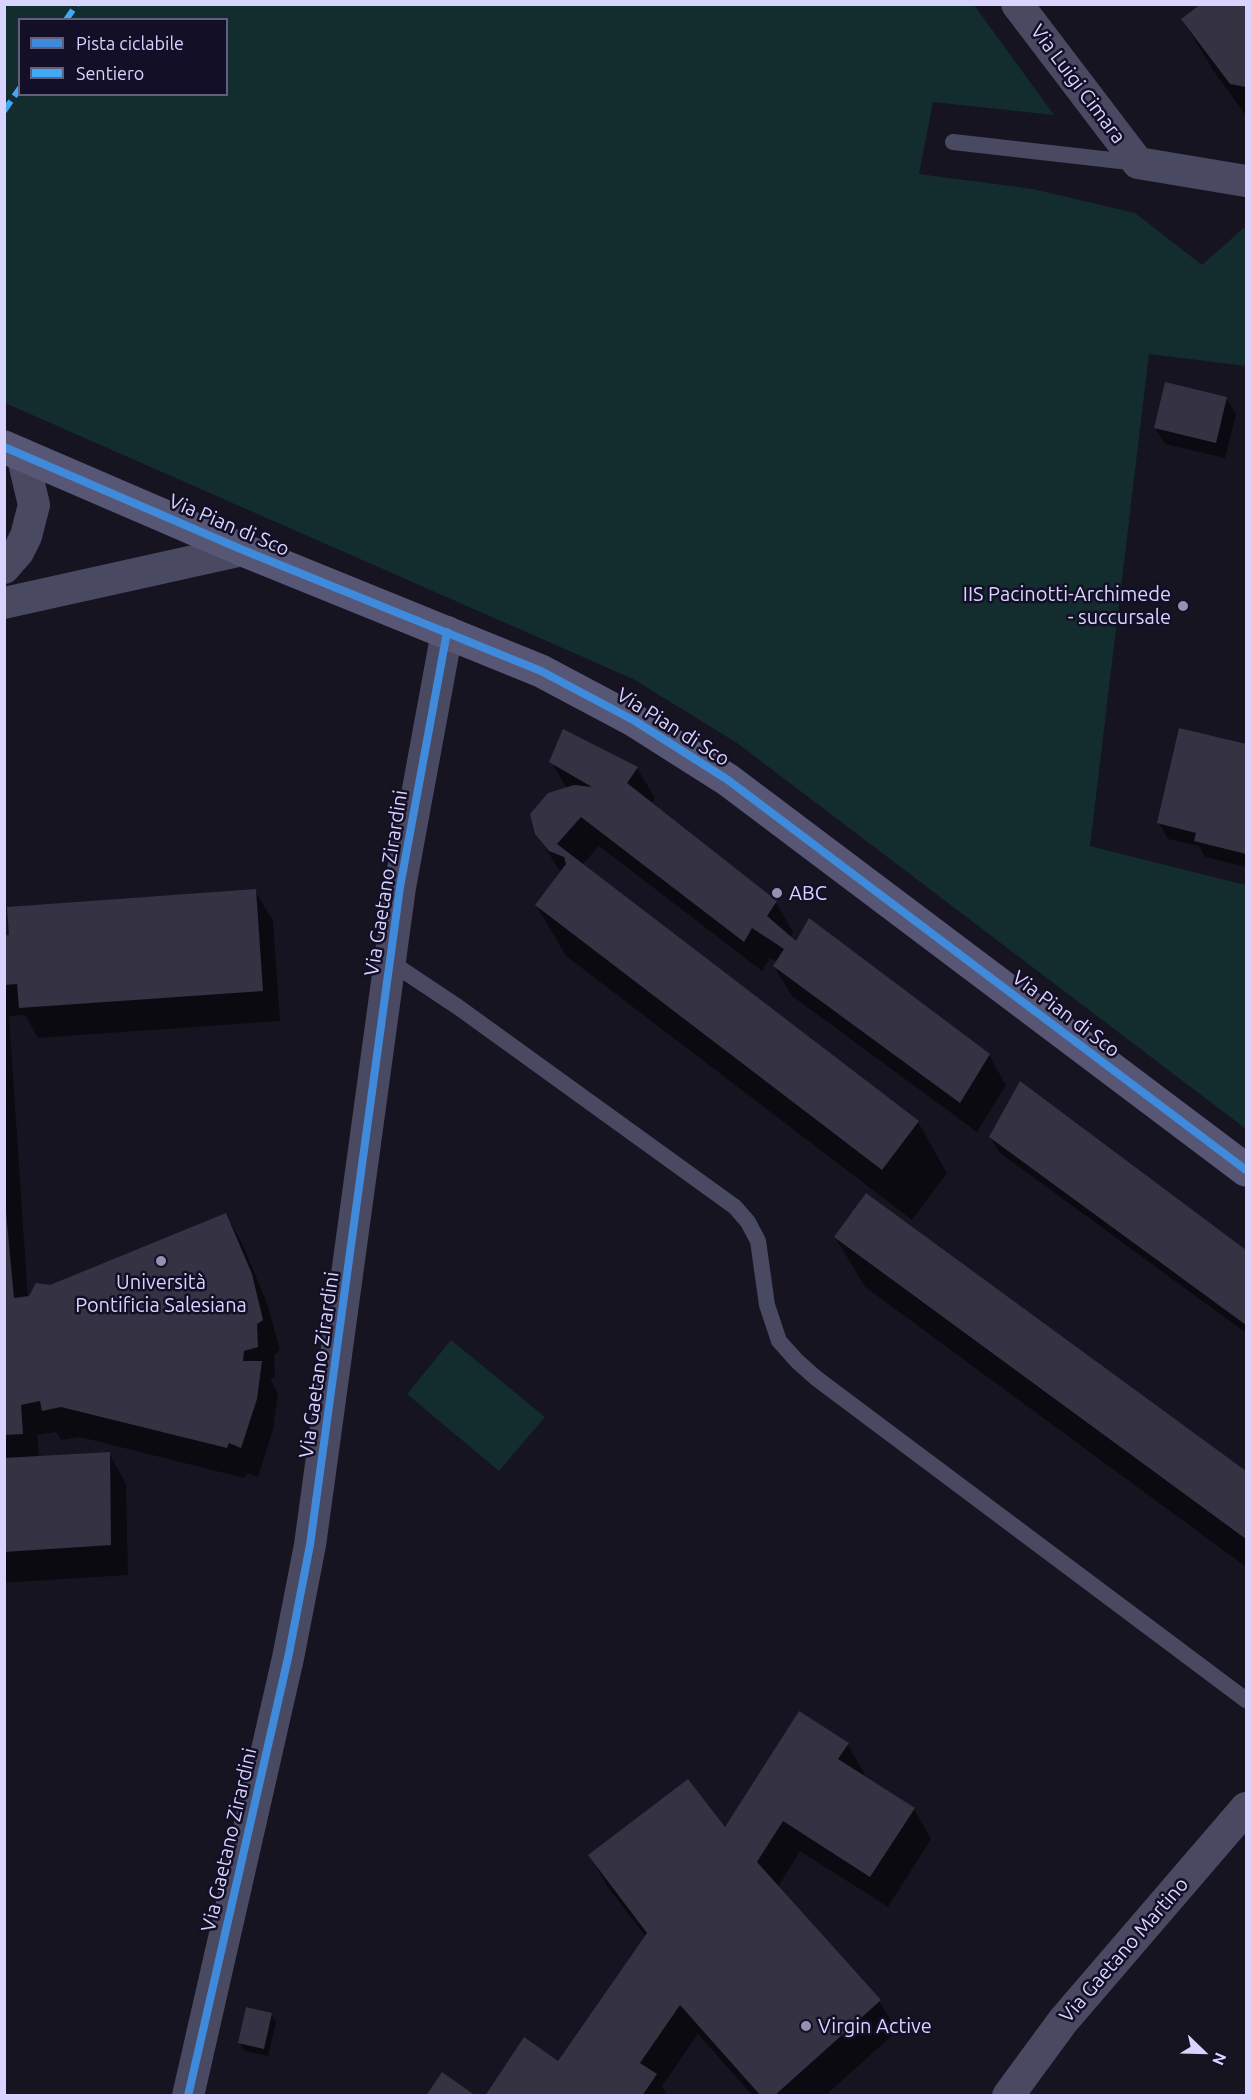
<!DOCTYPE html>
<meta charset="utf-8">
<style>
body{margin:0}
#map{position:relative;width:1251px;height:2100px;overflow:hidden;background:#161421;font-family:Ubuntu,sans-serif}
canvas{display:block}
.frame{position:absolute;inset:0;border:6px solid #d9d4ff;pointer-events:none}
.legend{position:absolute;left:18px;top:18px;width:210px;height:78px;box-sizing:border-box;background:#130f26;border:2px solid #625e7d;margin:0;padding:8px 10px;list-style:none;font-size:18px;color:#d9d4ff}
.legend li{display:flex;align-items:center;gap:12px;height:30px}
.legend b{width:30px;border:2px solid #625e7d}
.north{position:absolute;left:1173px;top:2022px;width:60px;height:60px;-webkit-text-stroke:4px #130f26;paint-order:stroke;rotate:113deg;font-size:16px;font-weight:700;line-height:24px;text-align:center;color:#d9d4ff}
.north::after{content:'';display:block;margin:auto;width:21px;height:27px;background:#d9d4ff;clip-path:polygon(50% 0,100% 100%,50% 72%,0 100%)}
</style>
<div id="map">
<canvas width="1251" height="2100"></canvas>
<div class="frame"></div>
<ul class="legend">
<li><b style="height:8px;background:#408adc"></b>Pista ciclabile</li>
<li><b style="height:8px;background:#3fa9f5"></b>Sentiero</li>
</ul>
<div class="north">N</div>
</div>
<script>
const ctx = document.querySelector('canvas').getContext('2d');
ctx.lineJoin = 'round';
function fill(path, color) {
  ctx.fillStyle = color;
  ctx.fill(path, 'evenodd');
}
function toPath(rows) {
  const path = new Path2D();
  for (const r of rows) {
    path.moveTo(r[0], r[1]);
    for (let i = 2; i < r.length; i += 2) path.lineTo(r[i], r[i + 1]);
  }
  return path;
}
function trace(path, color, width, dash) {
  ctx.strokeStyle = color;
  ctx.lineWidth = width;
  ctx.lineCap = dash ? 'butt' : 'round';
  ctx.setLineDash(dash || []);
  ctx.stroke(path);
}
function label(font, color, halo, rows, align = 'center') {
  ctx.font = font + ' Ubuntu,sans-serif';
  ctx.lineWidth = 5;
  ctx.setLineDash([]);
  ctx.textBaseline = 'middle';
  ctx.strokeStyle = halo;
  ctx.fillStyle = color;
  for (const [text, x, y, turn = 0] of rows) {
    ctx.save();
    ctx.translate(x, y);
    ctx.rotate((+turn || 0) * Math.PI / 180);
    ctx.textAlign = isNaN(turn) ? turn : align;
    if (halo) ctx.strokeText(text, 0, 0);
    ctx.fillText(text, 0, 0);
    ctx.restore();
  }
}
const green = toPath([
 [5,4,974,5,1054,115,933,102,919,174,1033,189,1135,213,1202,265,1246,226,1246,366,1149,354,1090,846,1246,885,1246,1129,737,743,633,679,5,403],
 [20,20,226,20,226,94,20,94],
 [451,1340,545,1417,499,1471,407,1394]
]);
const shadow = toPath([
 [1204,4,1246,4,1246,116,1213,70,1183,20],
 [1226,398,1236,414,1225,458,1165,444,1155,428],
 [1181,730,1246,746,1246,867,1205,857,1199,846,1168,839,1159,823],
 [551,761,637,768,655,798,651,804,776,902,793,932,790,938,989,1055,1006,1085,977,1132,792,996,774,966,777,962,770,958,762,971,599,846,582,865,918,1122,947,1173,912,1220,566,956,536,905,561,873,536,833,567,789],
 [255,891,273,921,280,1021,38,1038,25,1015,9,1016,28,1300,50,1287,226,1215,243,1245,268,1306,280,1350,274,1355,275,1377,270,1378,278,1393,273,1430,258,1477,247,1473,244,1478,80,1437,61,1440,56,1432,37,1435,39,1457,109,1453,126,1484,128,1575,4,1583,4,937],
 [1021,1083,1246,1251,1246,1333,1000,1153,990,1137],
 [866,1195,1246,1473,1246,1567,865,1287,835,1237],
 [847,1744,865,1774,863,1777,914,1809,931,1839,888,1907,800,1851,778,1887,879,2001,897,2031,825,2096,753,2096,698,2034,662,2086,667,2096,486,2096,559,2063,646,1937,607,1886,590,1855,725,1830],
 [271,2014,276,2022,268,2056,244,2051,240,2043]
]);
const building = toPath([
 [1201,4,1246,4,1246,87,1230,84,1181,19],
 [1165,382,1227,397,1216,443,1154,428],
 [1179,728,1246,744,1246,854,1194,841,1196,833,1157,823],
 [563,729,638,767,627,783,777,901,767,916,796,941,809,918,990,1054,960,1103,773,966,784,949,752,928,744,942,581,817,557,844,919,1121,882,1170,535,905,566,864,564,857,549,851,535,834,530,814,548,793,574,785,592,787,549,762],
 [256,889,263,991,19,1008,17,984,4,985,4,936,9,935,7,907],
 [1020,1081,1246,1250,1246,1325,989,1137],
 [4,1191,14,1298,29,1296,36,1283,50,1285,226,1213,252,1274,263,1320,257,1324,258,1347,244,1351,243,1361,262,1361,257,1399,241,1448,229,1443,227,1448,61,1407,42,1411,40,1401,21,1405,23,1434,4,1435],
 [866,1193,1246,1471,1246,1539,834,1237],
 [110,1452,111,1545,4,1552,4,1458],
 [799,1711,849,1743,838,1759,915,1808,870,1877,783,1821,757,1862,881,2000,774,2096,761,2096,680,2005,640,2063,657,2074,642,2096,485,2096,524,2037,558,2061,647,1933,588,1855,688,1779,725,1827],
 [246,2007,272,2013,264,2049,238,2043],
 [442,2072,476,2096,426,2096]
]);
const lane = toPath([
 [953,142,1138,163],
 [389,961,458,1007,735,1207,748,1222,758,1241,767,1305,779,1341,797,1361,816,1378,1246,1700]
]);
const street = toPath([
 [1017,4,1138,163,1246,181],
 [4,568,18,552,26,536,34,505,22,454],
 [4,603,243,550],
 [188,2096,288,1658,310,1545,400,887,447,632],
 [1008,2096,1063,2021,1246,1808]
]);
const secondary = toPath([
 [4,447,243,550,541,671,635,721,728,780,1246,1170]
]);
const quiet = toPath([
 [66,20,77,4],
 [4,111,20,88]
]);
const cycleway = toPath([
 [4,447,243,550,541,671,635,721,728,780,1246,1170],
 [188,2096,288,1658,310,1545,400,887,447,632]
]);
const markers = [
 [1183,606,6,"#9591b1"],
 [777,893,6,"#9591b1"],
 [161,1261,6,"#9591b1"],
 [806,2026,6,"#9591b1"]
];
const streetNames = [
 ["Via Luigi Cimara",1078,84,53],
 ["Via Pian di Sco",229,525,23],
 ["Via Pian di Sco",673,727,32],
 ["Via Gaetano Zirardini",386,883,-81],
 ["Via Pian di Sco",1066,1014,37],
 ["Via Gaetano Zirardini",319,1365,-82],
 ["Via Gaetano Zirardini",229,1840,-77],
 ["Via Gaetano Martino",1124,1950,-49]
];
const poiNames = [
 ["IIS Pacinotti-Archimede",1171,594,"right"],
 ["- succursale",1171,617,"right"],
 ["ABC",789,893],
 ["Università",161,1282,"center"],
 ["Pontificia Salesiana",161,1305,"center"],
 ["Virgin Active",818,2026]
];
fill(green, '#132c2d');
fill(shadow, '#0007');
fill(building, '#343243');
trace(lane, '#4a4962', 16);
trace(street, '#4a4962', 32);
trace(secondary, '#575674', 33);
trace(quiet, '#3fa9f5', 6, [12, 6]);
trace(cycleway, '#408adc', 8);
for (const [x, y, r, color] of markers) {
  const dot = new Path2D();
  dot.arc(x, y, r, 0, 2 * Math.PI);
  ctx.fillStyle = color;
  ctx.fill(dot);
  trace(dot, '#130f26', 2);
}
label('20px', '#d9d4ff', '#130f26', streetNames);
label('20px', '#d9d4ff', '#130f26', poiNames, 'left');
</script>
